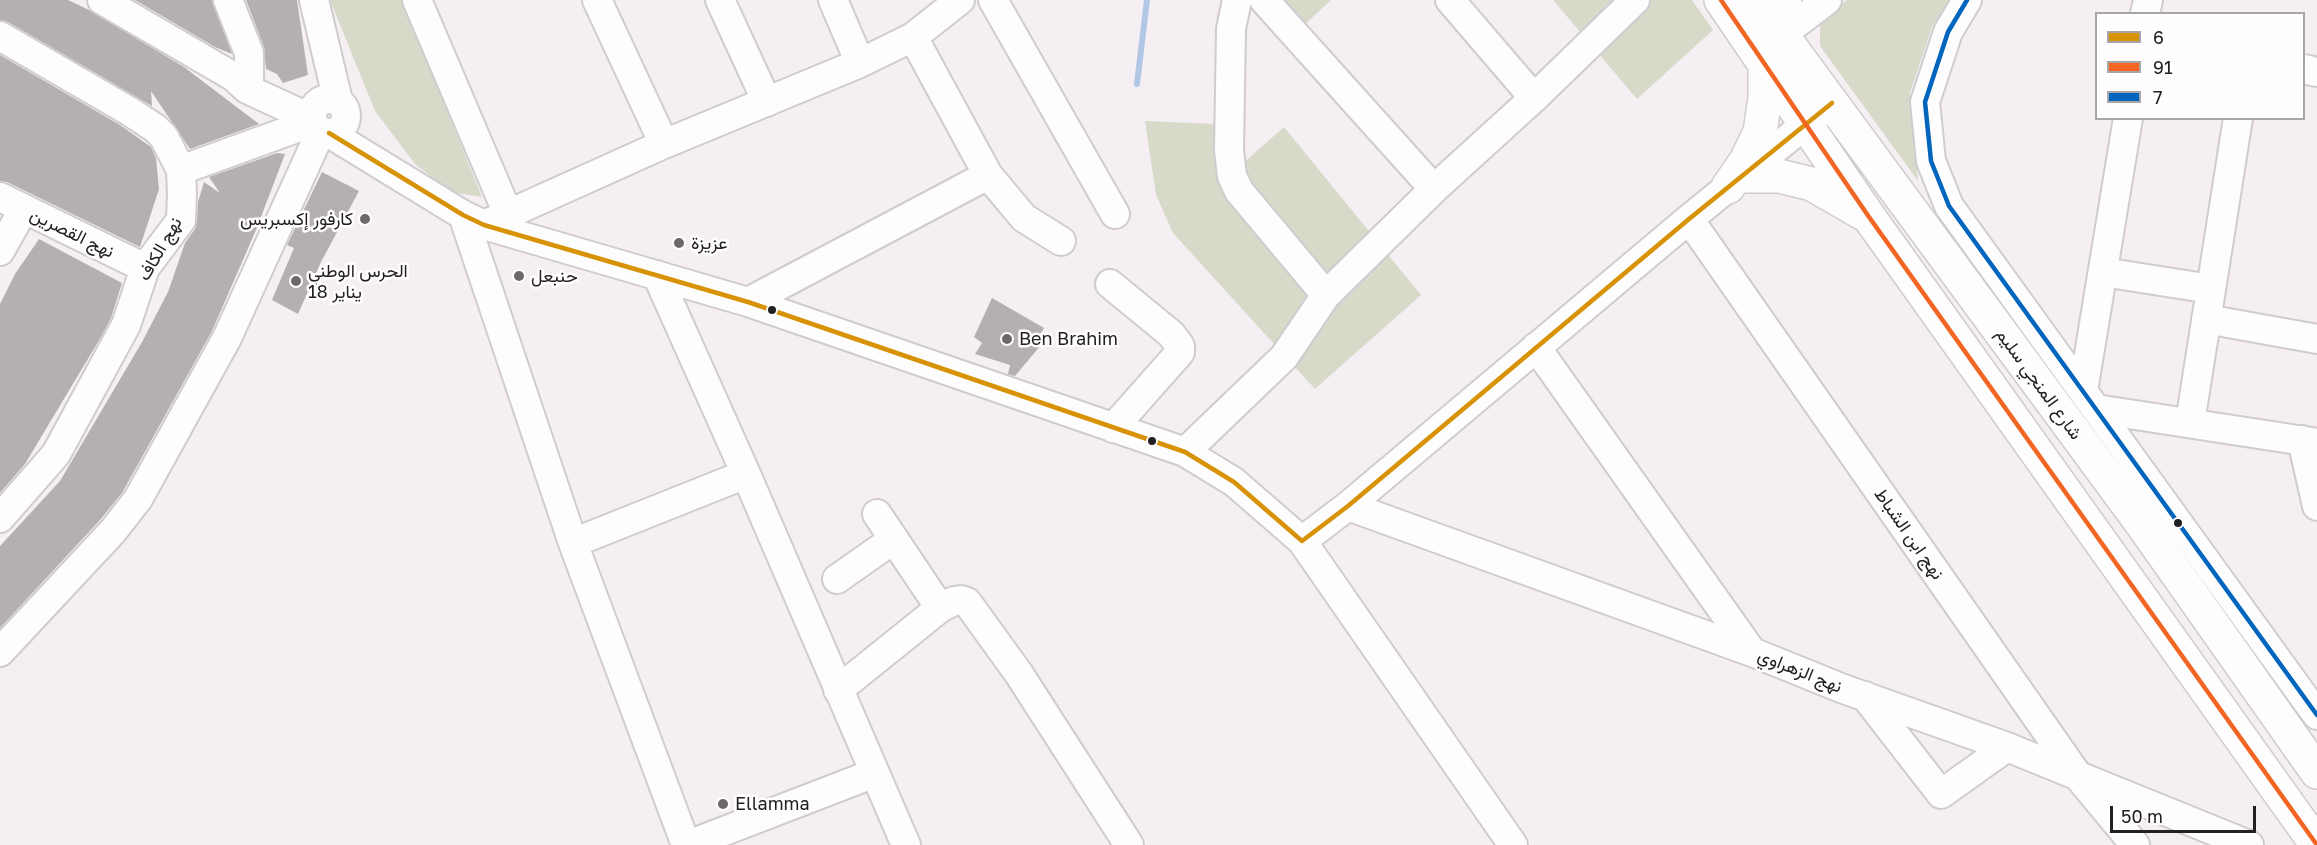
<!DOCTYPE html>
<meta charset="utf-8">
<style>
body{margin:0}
#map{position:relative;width:2317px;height:845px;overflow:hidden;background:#f5eff4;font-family:"Golos Text",sans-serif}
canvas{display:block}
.legend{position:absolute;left:2095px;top:12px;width:210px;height:108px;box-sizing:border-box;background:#fffdff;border:2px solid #a7a5a7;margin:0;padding:8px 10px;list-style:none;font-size:18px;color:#232023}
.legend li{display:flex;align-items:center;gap:12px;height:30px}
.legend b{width:30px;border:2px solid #a7a5a7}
.scale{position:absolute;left:2110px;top:806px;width:146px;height:27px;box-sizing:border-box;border:3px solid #232023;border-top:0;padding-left:8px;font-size:18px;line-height:21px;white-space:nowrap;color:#232023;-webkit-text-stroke:4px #fffdff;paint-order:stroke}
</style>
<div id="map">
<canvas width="2317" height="845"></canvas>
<ul class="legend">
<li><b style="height:8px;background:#d79205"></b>6</li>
<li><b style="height:8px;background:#f26522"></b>91</li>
<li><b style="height:8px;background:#0065bd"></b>7</li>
</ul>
<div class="scale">50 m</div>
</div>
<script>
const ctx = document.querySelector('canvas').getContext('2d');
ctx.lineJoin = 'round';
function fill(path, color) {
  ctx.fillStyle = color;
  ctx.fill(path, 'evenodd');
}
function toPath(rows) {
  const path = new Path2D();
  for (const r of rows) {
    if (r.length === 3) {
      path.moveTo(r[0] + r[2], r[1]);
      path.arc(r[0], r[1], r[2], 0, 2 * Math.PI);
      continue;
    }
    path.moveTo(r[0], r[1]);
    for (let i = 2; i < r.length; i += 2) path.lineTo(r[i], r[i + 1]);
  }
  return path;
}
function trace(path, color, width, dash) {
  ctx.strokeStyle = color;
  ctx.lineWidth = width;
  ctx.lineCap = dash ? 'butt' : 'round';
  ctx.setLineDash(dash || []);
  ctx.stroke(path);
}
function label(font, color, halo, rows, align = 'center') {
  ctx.font = font + ' "Golos Text",Vazirmatn,sans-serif';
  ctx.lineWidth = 5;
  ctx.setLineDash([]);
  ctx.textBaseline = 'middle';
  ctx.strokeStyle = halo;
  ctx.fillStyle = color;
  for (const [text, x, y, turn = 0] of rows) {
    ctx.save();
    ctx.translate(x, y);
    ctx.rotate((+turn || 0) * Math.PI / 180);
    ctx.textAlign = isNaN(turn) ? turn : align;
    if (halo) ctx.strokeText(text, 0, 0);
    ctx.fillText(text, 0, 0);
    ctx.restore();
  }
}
const green = toPath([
 [330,0,402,0,482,197,451,192,415,164,375,111],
 [1276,0,1331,0,1301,28],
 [1553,0,1692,0,1713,30,1637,99],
 [1847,0,1951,0,1932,27,1910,93,1918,181,1820,46,1820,19],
 [1145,121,1217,124,1217,179,1241,165,1284,127,1421,295,1315,389,1173,233,1156,195]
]);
const stream = toPath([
 [1137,84,1147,0]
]);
const building = toPath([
 [0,0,68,0,89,10,184,67,259,124,190,149,151,91,152,106,8,22,0,20],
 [135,0,212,0,232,54,215,47],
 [246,0,297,0,308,75,283,83,277,74,266,69,264,47],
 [0,55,120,125,151,147,156,158,159,189,140,247,7,182,0,181],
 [277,153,285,154,256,230,212,331,122,493,100,520,0,628,0,546,60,481,142,342,168,292,185,243,195,229,197,221,198,202,204,182,220,193,209,177],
 [322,172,359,191,321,262,298,314,272,300,294,248,287,245],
 [39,239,122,283,111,318,101,337,25,464,0,493,0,304,15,274],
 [992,298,1044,328,1036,341,1041,345,1015,376,1008,374,1010,365,975,354,982,343,974,337]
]);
const minor = toPath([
 [102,0,234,77,247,89,312,119],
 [228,0,249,53,249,81,247,89],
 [314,0,338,101],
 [417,0,508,214],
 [597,0,664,144],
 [720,0,767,102],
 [833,0,860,63],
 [993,0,1115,214],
 [1237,0,1231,29,1229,150,1232,176,1239,191,1326,295],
 [1264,0,1434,189],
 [1450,0,1534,98],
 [1967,0,1948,32,1925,102,1931,161,1949,206,2317,715],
 [2145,14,2148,0],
 [1749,26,1787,0],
 [0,36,129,111,155,128,164,137,181,170,182,194,181,220,145,268,126,325,56,454,0,518],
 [1764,48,1827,0],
 [2304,69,2317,72],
 [329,116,17],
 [329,133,463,215,484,225,748,302,1185,452,1234,482,1302,541,1348,506,1689,219,1823,110],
 [181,170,313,122],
 [988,175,1024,218,1061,241],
 [0,197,145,268],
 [463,215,573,543,686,845],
 [1689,219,2078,776,2135,845],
 [484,225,664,144,860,63,913,37,960,0],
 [0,251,23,210],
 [2103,272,2211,289],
 [657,275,746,474,906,845],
 [1110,284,1171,334,1180,346,1180,352,1175,358,1113,428],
 [748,302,988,175,913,37],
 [2206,319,2317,339],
 [1536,347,1752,652],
 [2083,391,2128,118],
 [2096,409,2317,443],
 [2190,423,2238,118],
 [2302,440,2317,506],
 [1185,452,1284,357,1326,295,1434,189,1534,98,1635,0],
 [1348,506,1752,652,1841,688,2007,747,2249,845],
 [877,514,940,608],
 [1302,541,1513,845],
 [573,543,746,474],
 [837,579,894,539],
 [0,652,113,531,138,499,227,338,321,131],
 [838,690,940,608,954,601,961,600,967,602,1019,674,1129,845],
 [1865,696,1941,794,2007,747],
 [688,845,875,773]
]);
const major = toPath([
 [1721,0,1869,217,2317,845],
 [1756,0,2142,524,2317,772],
 [1743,176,1779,176,1812,184,1862,213],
 [1728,187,1746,161,1760,132,1765,98,1765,63]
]);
const bus1 = toPath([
 [329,133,463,215,484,225,748,302,1185,452,1234,482,1302,541,1348,506,1689,219,1832,103]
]);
const bus2 = toPath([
 [1721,0,1869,217,2317,845]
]);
const bus3 = toPath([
 [1967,0,1948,32,1925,102,1931,161,1949,206,2317,715]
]);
const markers = [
 [365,219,6,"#6c686c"],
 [679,243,6,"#6c686c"],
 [519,276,6,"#6c686c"],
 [296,281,6,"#6c686c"],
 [772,310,5,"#232023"],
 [1007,339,6,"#6c686c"],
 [1152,441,5,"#232023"],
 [2178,523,5,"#232023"],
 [723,804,6,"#6c686c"]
];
const poiNames = [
 ["كارفور إكسبريس",353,219,"right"],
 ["عزيزة",691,243],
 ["الحرس الوطني",308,271],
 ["18 يناير",308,292],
 ["حنبعل",531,276],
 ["Ben Brahim",1019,339],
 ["Ellamma",735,804]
];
const streetNames = [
 ["نهج القصرين",72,233,26],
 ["نهج الكاف",160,249,-60],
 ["شارع المنجي سليم",2039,384,54],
 ["نهج ابن الشباط",1909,534,55],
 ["نهج الزهراوي",1800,671,22]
];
fill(green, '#d7d9c9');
trace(stream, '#b2c6e5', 6);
fill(building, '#b4afb2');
trace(minor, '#d0cbcf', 32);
trace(major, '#d0cbcf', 36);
trace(minor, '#fefdfd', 28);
trace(major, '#fefdfd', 33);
trace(bus1, '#d79205', 4.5);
trace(bus2, '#f26522', 4.5);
trace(bus3, '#0065bd', 4.5);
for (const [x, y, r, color] of markers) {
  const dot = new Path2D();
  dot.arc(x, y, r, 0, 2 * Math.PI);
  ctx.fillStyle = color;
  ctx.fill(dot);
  trace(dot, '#fffdff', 2);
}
label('18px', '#232023', '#fffdff', poiNames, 'left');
label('18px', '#232023', '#fffdff', streetNames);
</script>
